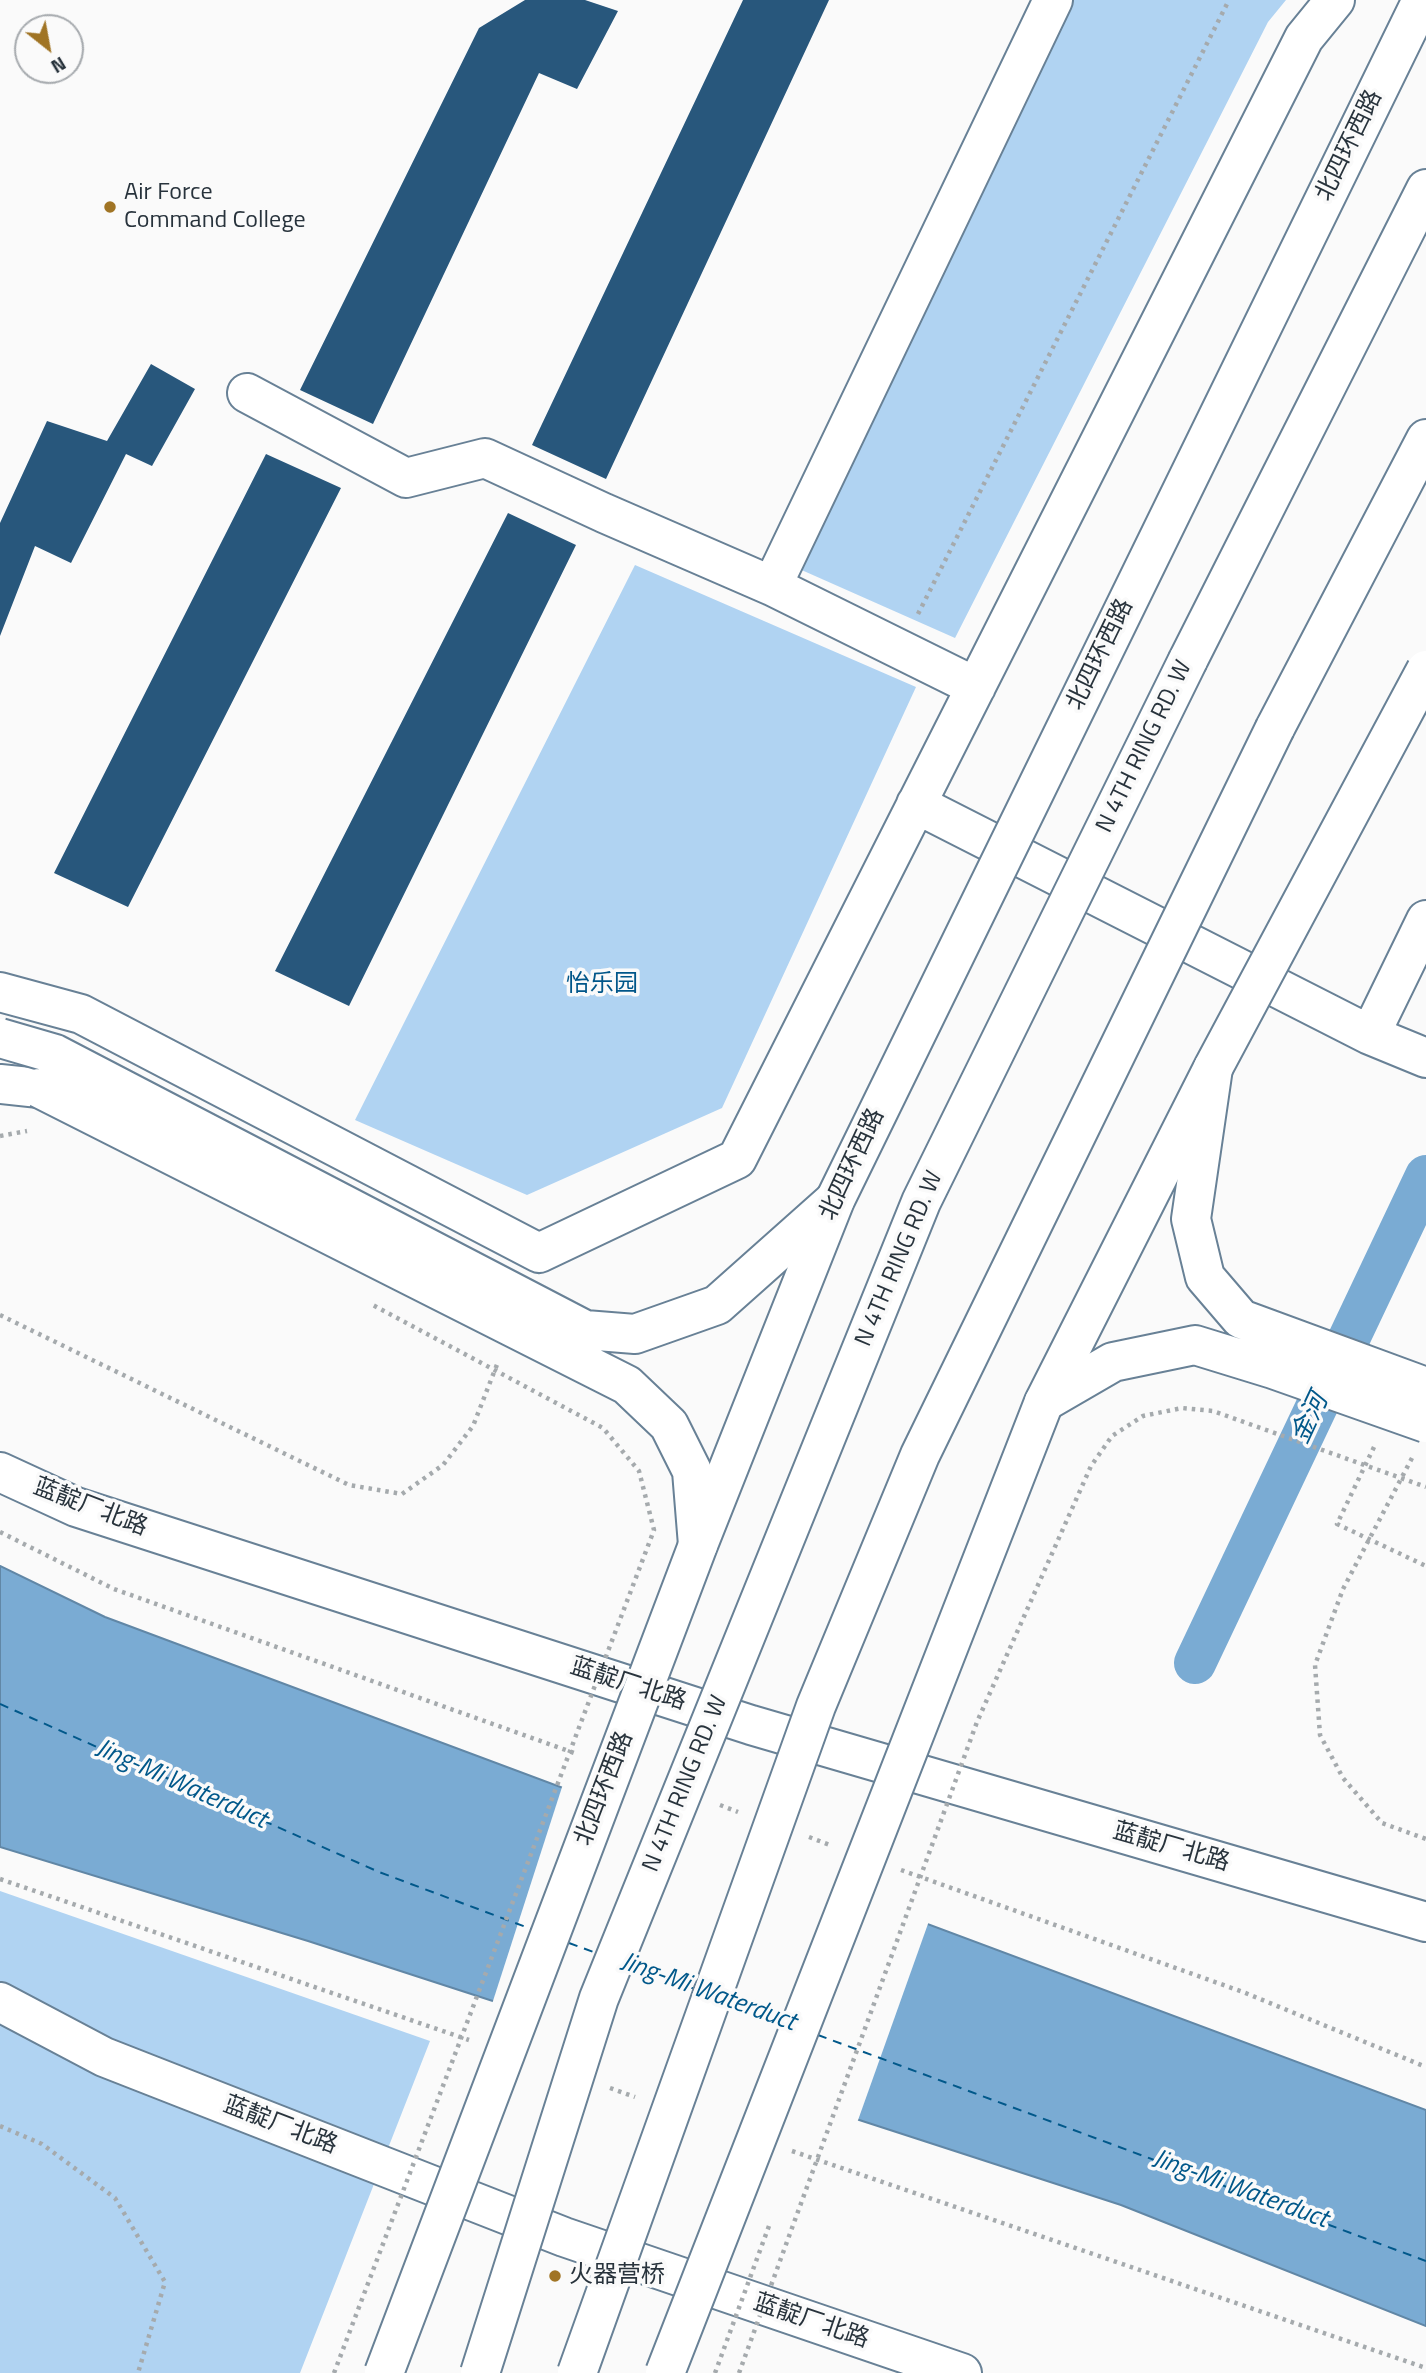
<!DOCTYPE html>
<meta charset="utf-8">
<style>
body{margin:0}
#map{position:relative;width:1426px;height:2373px;overflow:hidden;background:#fafafa;font-family:"Titillium Web",sans-serif}
canvas{display:block}
.north{position:absolute;left:14px;top:14px;width:70px;height:70px;box-sizing:border-box;background:#fafafa;border:2px solid #a6aaae;border-radius:50%;rotate:149deg;font-size:19px;font-weight:700;line-height:28px;text-align:center;color:#28333c}
.north::after{content:'';display:block;margin:auto;width:24px;height:32px;background:#a07424;clip-path:polygon(50% 0,100% 100%,50% 72%,0 100%)}
</style>
<div id="map">
<canvas width="1426" height="2373"></canvas>
<div class="north">N</div>
</div>
<script>
const ctx = document.querySelector('canvas').getContext('2d');
ctx.lineJoin = 'round';
function fill(path, color) {
  ctx.fillStyle = color;
  ctx.fill(path, 'evenodd');
}
function toPath(rows) {
  const path = new Path2D();
  for (const r of rows) {
    path.moveTo(r[0], r[1]);
    for (let i = 2; i < r.length; i += 2) path.lineTo(r[i], r[i + 1]);
  }
  return path;
}
function trace(path, color, width, dash) {
  ctx.strokeStyle = color;
  ctx.lineWidth = width;
  ctx.lineCap = dash ? 'butt' : 'round';
  ctx.setLineDash(dash || []);
  ctx.stroke(path);
}
function label(font, color, halo, rows, align = 'center') {
  ctx.font = font + ' "Titillium Web","Noto Sans SC",sans-serif';
  ctx.lineWidth = 7;
  ctx.setLineDash([]);
  ctx.textBaseline = 'middle';
  ctx.strokeStyle = halo;
  ctx.fillStyle = color;
  for (const [text, x, y, turn = 0] of rows) {
    ctx.save();
    ctx.translate(x, y);
    ctx.rotate((+turn || 0) * Math.PI / 180);
    ctx.textAlign = isNaN(turn) ? turn : align;
    if (halo) ctx.strokeText(text, 0, 0);
    ctx.fillText(text, 0, 0);
    ctx.restore();
  }
}
const green = toPath([
 [1071,0,1286,0,1268,22,955,638,788,564],
 [635,565,916,687,722,1108,527,1195,355,1120],
 [0,1891,430,2041,300,2373,0,2373]
]);
const water = toPath([
 [0,1566,105,1617,1426,2110,1426,2326,1121,2205,308,1941,0,1847,0,1566]
]);
const pier = toPath([
 [563,1784,929,1921,857,2123,492,2004]
]);
const canal = toPath([
 [1195,1663,1426,1176]
]);
const ferry = toPath([
 [0,1704,379,1872,534,1930],
 [569,1943,596,1953],
 [631,1966,695,1989],
 [730,2002,783,2022],
 [818,2035,1426,2261]
]);
const building = toPath([
 [525,0,585,0,618,11,577,89,539,73,373,424,300,390,479,28],
 [743,0,829,0,606,479,532,445],
 [151,364,195,389,152,466,126,454,71,563,35,546,0,636,0,523,47,421,107,441],
 [266,454,341,488,128,907,54,873],
 [508,513,576,545,349,1006,275,971]
]);
const path = toPath([
 [918,614,1229,0],
 [0,1136,27,1131],
 [0,1315,349,1485,402,1494,443,1465,473,1426,498,1362],
 [1374,1447,1337,1524,1426,1566],
 [1412,1458,1343,1589,1315,1665,1320,1735,1343,1778,1382,1823,1426,1839],
 [0,1532,114,1589,577,1754],
 [720,1805,738,1812],
 [809,1837,830,1845],
 [901,1870,1243,1992,1426,2067],
 [0,1879,469,2040],
 [610,2088,635,2097],
 [0,2126,42,2144,115,2198,165,2282,138,2373],
 [792,2151,1426,2368]
]);
const minor = toPath([
 [247,393,406,478,485,458,604,513,772,586,976,687],
 [772,586,1053,0],
 [916,804,1370,1035,1426,1058],
 [0,992,81,1014,539,1253,737,1159,1304,38,1335,0],
 [1370,1035,1426,920]
]);
const highway = toPath([
 [1188,660,1426,189],
 [1275,728,1426,439],
 [0,1084,39,1088],
 [0,1472,76,1507,751,1725,1426,1922],
 [0,2002,104,2057,564,2237,962,2373]
]);
const pathBridge = toPath([
 [334,2373,654,1530,639,1471,603,1428,371,1304],
 [715,2373,769,2226],
 [739,2373,977,1722,1091,1466,1112,1436,1143,1416,1182,1408,1213,1411,1426,1487]
]);
const minorBridge = toPath([
 [384,2373,698,1545,835,1200,1420,4],
 [665,2373,1044,1402,1213,1068,1426,670]
]);
const highwayBridge = toPath([
 [0,1038,55,1054,585,1330,635,1334,717,1305,835,1200],
 [1213,1068,1191,1219,1205,1277,1241,1319,1426,1387],
 [39,1088,627,1385,669,1425,692,1471,698,1545],
 [1044,1402,1113,1362,1195,1345,1273,1369,1426,1423],
 [480,2373,599,1998,921,1202,1188,660],
 [577,2373,816,1706,920,1455,1275,728]
]);
const markers = [
 [110,207,7,"#a07424"],
 [555,2276,7,"#a07424"]
];
const streetNames = [
 ["北四环西路",1350,146,-64],
 ["北四环西路",1101,655,-64],
 ["N 4TH RING RD. W",1145,747,-64],
 ["北四环西路",853,1165,-65],
 ["N 4TH RING RD. W",900,1259,-67],
 ["蓝靛厂北路",90,1508,21],
 ["蓝靛厂北路",628,1685,18],
 ["N 4TH RING RD. W",686,1784,-68],
 ["北四环西路",605,1789,-69],
 ["蓝靛厂北路",1171,1848,16],
 ["蓝靛厂北路",280,2126,21],
 ["蓝靛厂北路",811,2322,19]
];
const poiNames = [
 ["Air Force",124,193],
 ["Command College",124,221],
 ["火器营桥",569,2276]
];
const parkNames = [
 ["怡乐园",602,985]
];
const waterNames = [
 ["金河",1311,1419,-65],
 ["Jing-Mi Waterduct",181,1785,24],
 ["Jing-Mi Waterduct",708,1993,20],
 ["Jing-Mi Waterduct",1240,2190,20]
];
fill(green, '#b0d3f2');
fill(water, '#7aabd3');
trace(water, '#6187a6', 2);
fill(pier, '#fafafa');
trace(canal, '#7aabd3', 42);
trace(ferry, '#01588a', 2, [9, 7]);
fill(building, '#28577c');
trace(minor, '#688196', 42);
trace(highway, '#688196', 42);
trace(path, '#a5aaad', 4.5, [3.5, 5]);
trace(minor, '#fff', 38);
trace(highway, '#fff', 38);
trace(minorBridge, '#688196', 42, []);
trace(highwayBridge, '#688196', 42, []);
trace(pathBridge, '#a5aaad', 4.5, [3.5, 5]);
trace(minorBridge, '#fff', 38);
trace(highwayBridge, '#fff', 38);
for (const [x, y, r, color] of markers) {
  const dot = new Path2D();
  dot.arc(x, y, r, 0, 2 * Math.PI);
  ctx.fillStyle = color;
  ctx.fill(dot);
  trace(dot, '#fafafa', 2.5);
}
label('24px', '#28333c', '#fafafa', streetNames);
label('24px', '#28333c', '#fafafa', poiNames, 'left');
label('24px', '#005689', '#fafafa', parkNames);
label('italic 26px', '#01588a', '#fafafa', waterNames);
</script>
